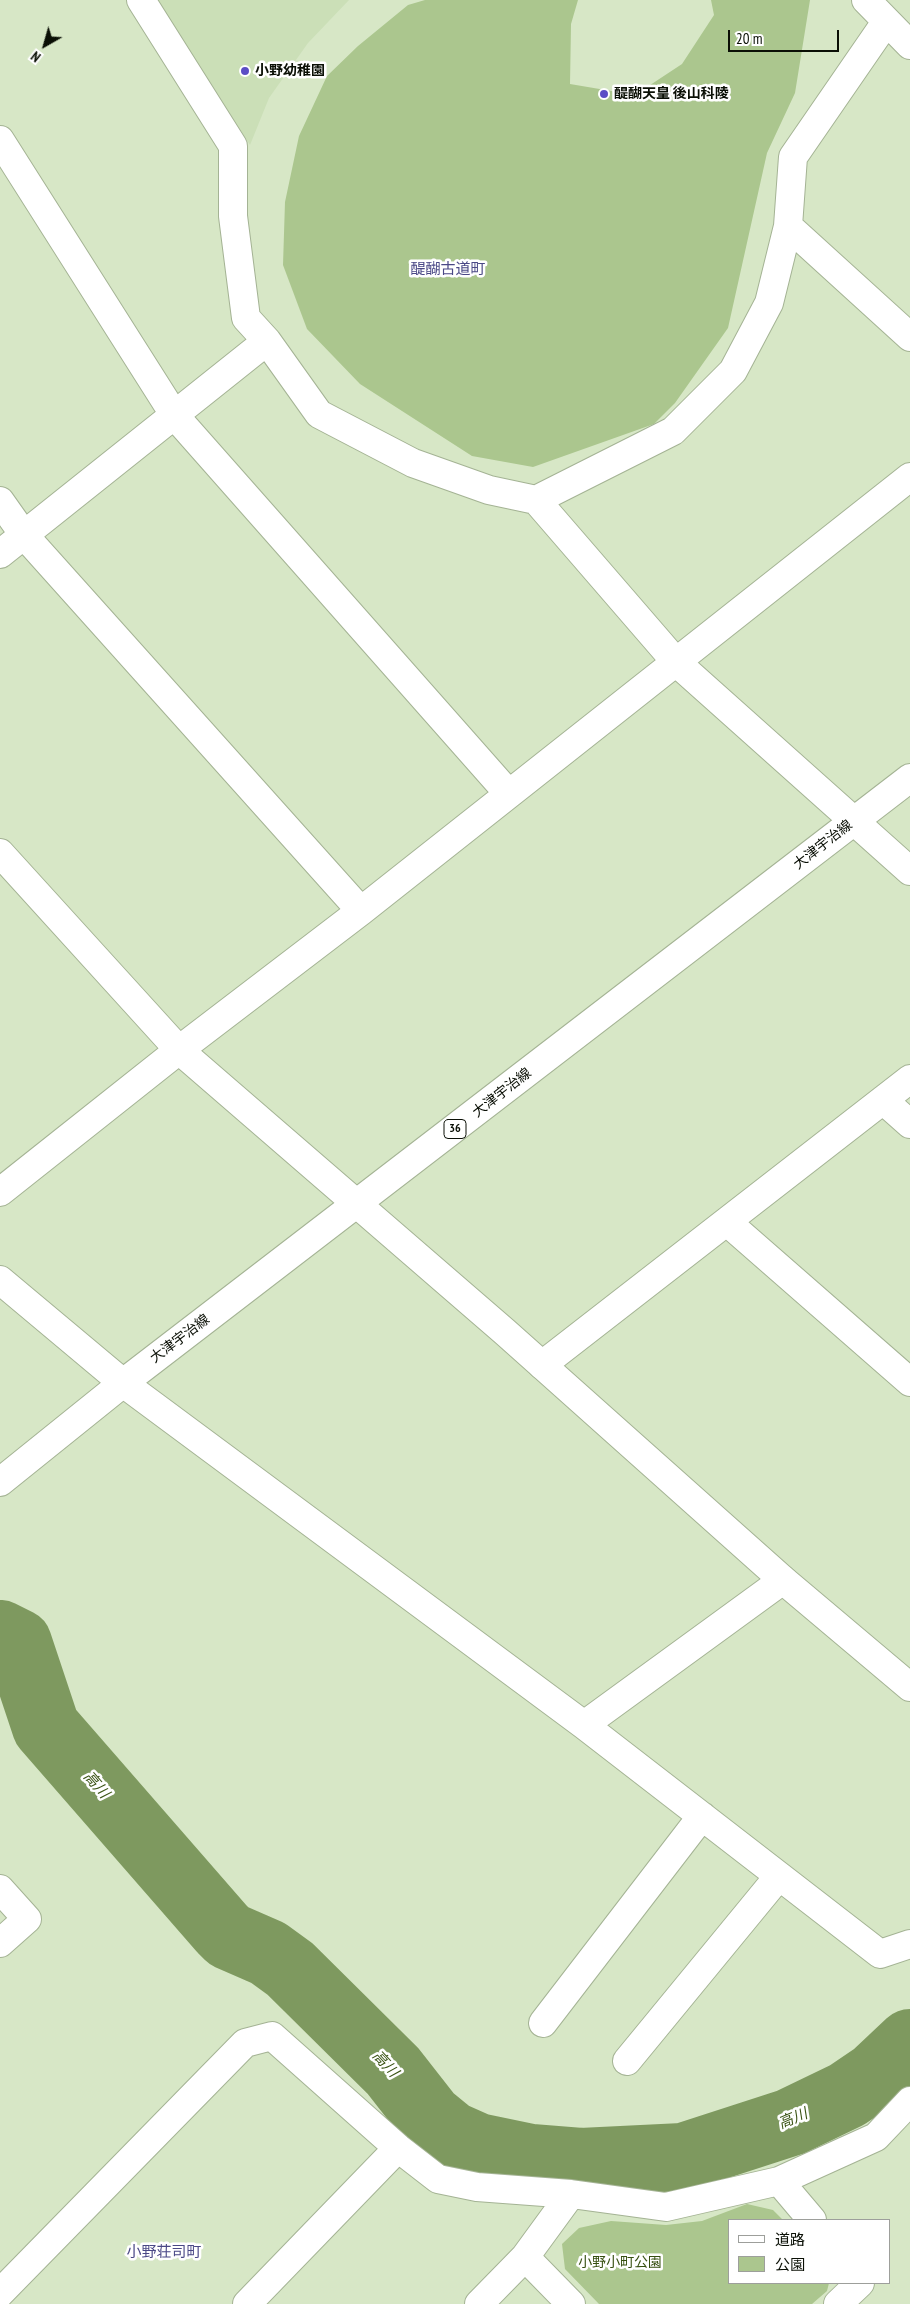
<!DOCTYPE html>
<meta charset="utf-8">
<style>
body{margin:0}
#map{position:relative;width:910px;height:2304px;overflow:hidden;background:#d7e7c6;font-family:"PT Sans Narrow","Noto Sans JP",sans-serif}
canvas{display:block}
.legend{position:absolute;left:728px;top:2219px;width:162px;height:65px;box-sizing:border-box;background:#fff;border:1px solid #9d9f9b;margin:0;padding:6px 9px;list-style:none;font-size:15px;color:#0a0f05}
.legend li{display:flex;align-items:center;gap:10px;height:25px}
.legend b{width:25px;border:1px solid #9d9f9b}
.north{position:absolute;left:20px;top:20px;width:50px;height:50px;-webkit-text-stroke:4px #fff;paint-order:stroke;rotate:218deg;font-size:14px;font-weight:700;line-height:20px;text-align:center;color:#0a0f05}
.north::after{content:'';display:block;margin:auto;width:18px;height:22px;background:#0a0f05;clip-path:polygon(50% 0,100% 100%,50% 72%,0 100%)}
.scale{position:absolute;left:728px;top:30px;width:111px;height:22px;box-sizing:border-box;border:2px solid #0a0f05;border-top:0;padding-left:6px;font-size:15px;line-height:18px;white-space:nowrap;color:#0a0f05;-webkit-text-stroke:4px #fff;paint-order:stroke}
</style>
<div id="map">
<canvas width="910" height="2304"></canvas>
<ul class="legend">
<li><b style="height:6px;background:#fff"></b>道路</li>
<li><b style="height:14px;background:#abc68e"></b>公園</li>
</ul>
<div class="north">N</div>
<div class="scale">20 m</div>
</div>
<script>
const ctx = document.querySelector('canvas').getContext('2d');
ctx.lineJoin = 'round';
function fill(path, color) {
  ctx.fillStyle = color;
  ctx.fill(path, 'evenodd');
}
function toPath(rows) {
  const path = new Path2D();
  for (const r of rows) {
    path.moveTo(r[0], r[1]);
    for (let i = 2; i < r.length; i += 2) path.lineTo(r[i], r[i + 1]);
  }
  return path;
}
function trace(path, color, width, dash) {
  ctx.strokeStyle = color;
  ctx.lineWidth = width;
  ctx.lineCap = dash ? 'butt' : 'round';
  ctx.setLineDash(dash || []);
  ctx.stroke(path);
}
function label(font, color, halo, rows, align = 'center') {
  ctx.font = font + ' "PT Sans Narrow","Noto Sans JP",sans-serif';
  ctx.lineWidth = 5;
  ctx.setLineDash([]);
  ctx.textBaseline = 'middle';
  ctx.strokeStyle = halo;
  ctx.fillStyle = color;
  for (const [text, x, y, turn = 0] of rows) {
    ctx.save();
    ctx.translate(x, y);
    ctx.rotate((+turn || 0) * Math.PI / 180);
    ctx.textAlign = isNaN(turn) ? turn : align;
    if (halo) ctx.strokeText(text, 0, 0);
    ctx.fillText(text, 0, 0);
    ctx.restore();
  }
}
const built = toPath([
 [157,0,349,0,308,43,269,98,250,145]
]);
const green = toPath([
 [425,0,578,0,571,24,570,84,635,95,682,64,714,15,711,0,810,0,795,93,767,153,728,328,675,403,654,424,533,467,472,456,360,384,307,329,283,265,285,202,299,136,327,76,358,46,408,5],
 [747,2204,773,2210,783,2220,729,2220,729,2283,829,2283,827,2291,812,2304,599,2304,565,2269,562,2244,579,2228,611,2221,666,2225,702,2221]
]);
const river = toPath([
 [0,1634,18,1643,46,1727,222,1929,229,1936,268,1953,290,1969,393,2071,429,2117,451,2135,478,2147,531,2158,581,2162,683,2157,791,2122,847,2095,875,2076,910,2043]
]);
const minor = toPath([
 [141,0,233,146,233,216,246,318,267,341,319,414,413,463,489,490,536,500,673,431,733,371,769,303,788,226,793,157,886,22],
 [866,0,910,45],
 [0,140,175,416,509,794],
 [788,226,910,337],
 [536,500,676,662,910,871],
 [0,501,24,535,361,911],
 [0,554,267,341],
 [883,1100,910,1124],
 [0,1192,179,1050,361,911,910,477],
 [727,1222,910,1382],
 [542,1365,910,1079],
 [123,1383,584,1725,880,1954,910,1944],
 [584,1725,783,1580],
 [0,1889,27,1919,0,1943],
 [543,2023,702,1816],
 [627,2061,779,1876],
 [779,2181,812,2220],
 [525,2257,571,2304],
 [0,2293,245,2043,272,2036,398,2148,438,2179,477,2187,571,2194,666,2207,779,2181,876,2137,910,2101],
 [247,2304,398,2148],
 [479,2304,525,2257,571,2194],
 [838,2304,860,2283]
]);
const tertiary = toPath([
 [0,853,179,1050,505,1332,783,1580,910,1687],
 [0,1280,123,1383]
]);
const primary = toPath([
 [0,1482,123,1383,910,778]
]);
const markers = [
 [245,71,5,"#5b4dc5"],
 [604,94,5,"#5b4dc5"]
];
const shields = [
 [455,1129,22]
];
const shieldNames = [
 ["36",455,1129]
];
const poiNames = [
 ["小野幼稚園",255,71],
 ["醍醐天皇 後山科陵",614,94]
];
const streetNames = [
 ["大津宇治線",823,845,-38],
 ["大津宇治線",502,1093,-38],
 ["大津宇治線",180,1339,-37]
];
const parkNames = [
 ["小野小町公園",620,2263]
];
const neighbourhoodNames = [
 ["醍醐古道町",448,270],
 ["小野荘司町",164,2253]
];
const waterNames = [
 ["高川",96,1785,49],
 ["高川",385,2064,47],
 ["高川",793,2119,-23]
];
fill(built, '#cbdfb7');
fill(green, '#abc68e');
trace(river, '#7e995f', 68);
trace(minor, '#a4b394', 30);
trace(tertiary, '#a4b394', 30);
trace(primary, '#a4b394', 30);
trace(minor, '#fff', 28);
trace(tertiary, '#fff', 28);
trace(primary, '#fff', 28);
for (const [x, y, r, color] of markers) {
  const dot = new Path2D();
  dot.arc(x, y, r, 0, 2 * Math.PI);
  ctx.fillStyle = color;
  ctx.fill(dot);
  trace(dot, '#fff', 2);
}
for (const [x, y, w] of shields) {
  const box = new Path2D();
  box.roundRect(x - w / 2, y - 9.5, w, 19, 4);
  ctx.fillStyle = '#fff';
  ctx.fill(box);
  trace(box, '#0a0f05', 1);
}
label('bold 12px', '#0a0f05', null, shieldNames);
label('bold 14px', '#0a0f05', '#fff', poiNames, 'left');
label('14px', '#0a0f05', '#fff', streetNames);
label('14px', '#364f10', '#fff', parkNames);
label('15px', '#4a4886', '#fff', neighbourhoodNames);
label('italic 15px', '#3b5415', '#fff', waterNames);
</script>
